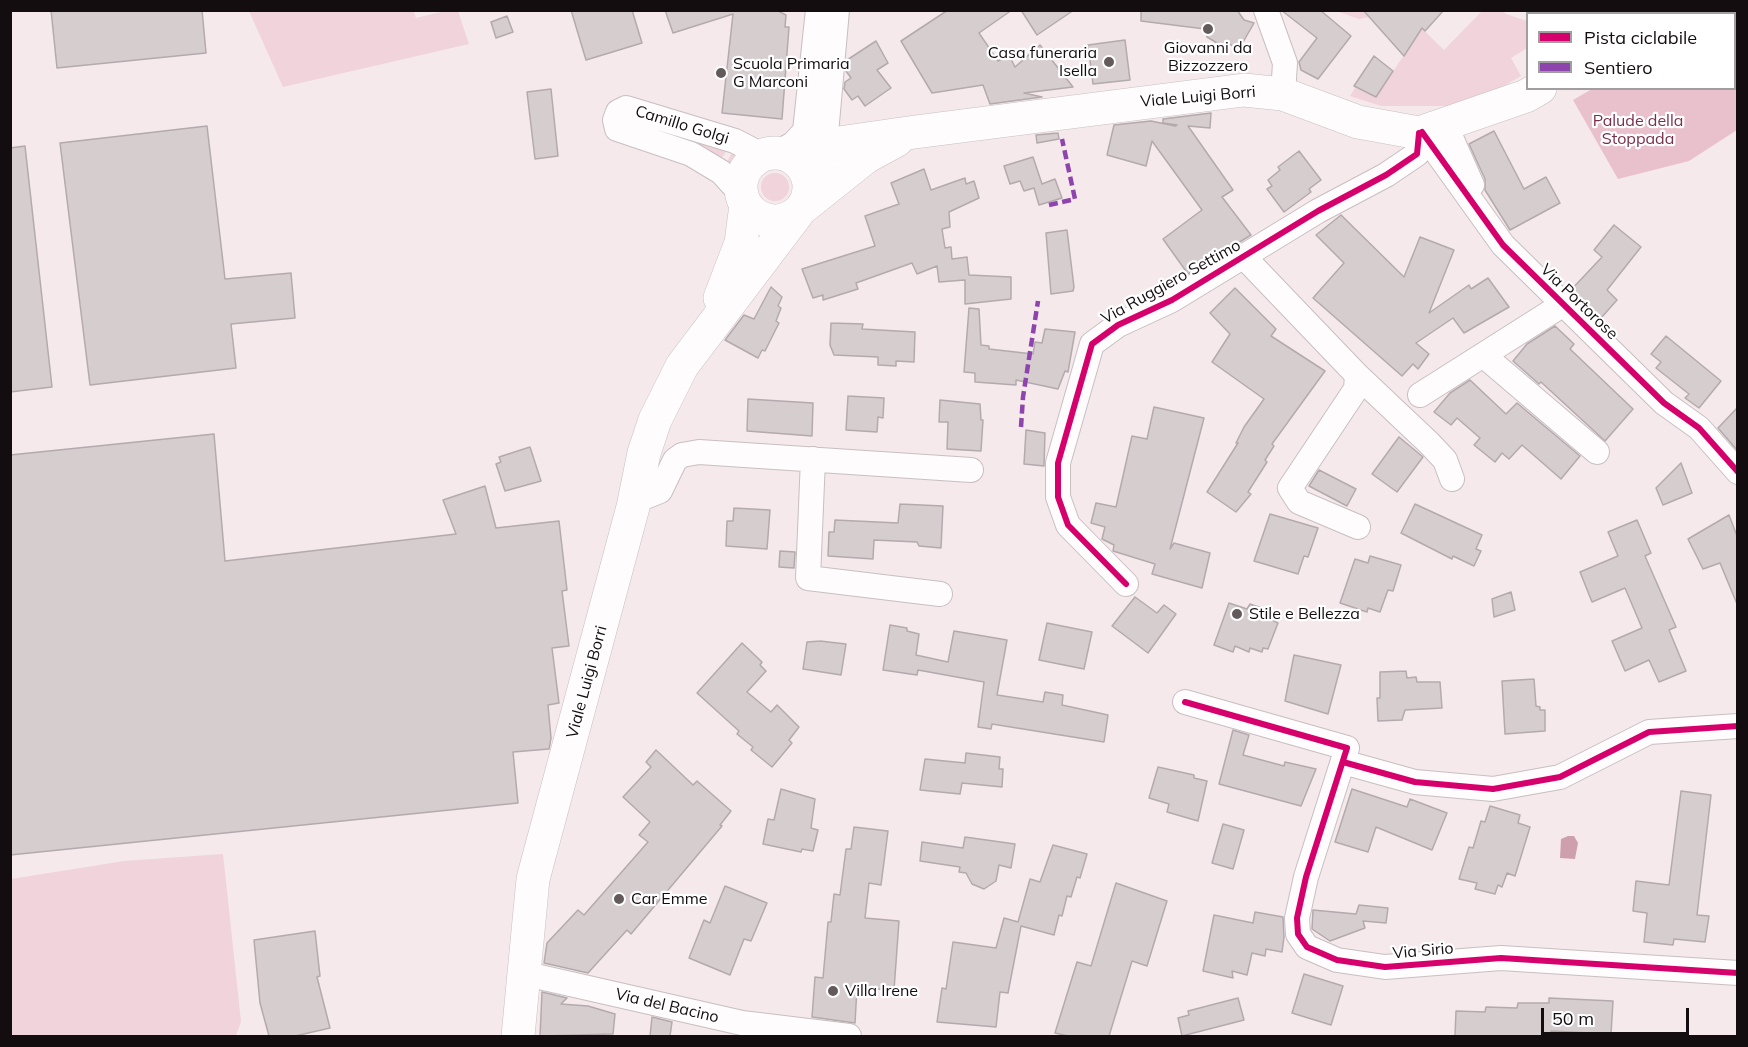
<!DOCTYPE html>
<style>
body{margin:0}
#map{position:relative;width:1748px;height:1047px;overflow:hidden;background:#f5e9ec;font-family:Mulish,sans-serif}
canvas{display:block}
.frame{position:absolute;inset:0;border:12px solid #140d0f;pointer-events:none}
.legend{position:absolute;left:1526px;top:12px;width:210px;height:78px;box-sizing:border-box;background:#fff;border:2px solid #a19e9f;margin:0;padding:8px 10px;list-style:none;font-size:18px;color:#140d0f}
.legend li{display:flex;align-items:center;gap:12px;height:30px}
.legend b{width:30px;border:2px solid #a19e9f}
.scale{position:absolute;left:1541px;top:1008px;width:148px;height:27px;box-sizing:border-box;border:3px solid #140d0f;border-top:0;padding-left:8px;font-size:18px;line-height:21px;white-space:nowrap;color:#140d0f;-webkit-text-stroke:4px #fff;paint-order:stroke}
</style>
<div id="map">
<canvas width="1748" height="1047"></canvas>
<div class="frame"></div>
<ul class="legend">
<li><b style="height:8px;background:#d6006c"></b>Pista ciclabile</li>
<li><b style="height:8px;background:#8e44ad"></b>Sentiero</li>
</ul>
<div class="scale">50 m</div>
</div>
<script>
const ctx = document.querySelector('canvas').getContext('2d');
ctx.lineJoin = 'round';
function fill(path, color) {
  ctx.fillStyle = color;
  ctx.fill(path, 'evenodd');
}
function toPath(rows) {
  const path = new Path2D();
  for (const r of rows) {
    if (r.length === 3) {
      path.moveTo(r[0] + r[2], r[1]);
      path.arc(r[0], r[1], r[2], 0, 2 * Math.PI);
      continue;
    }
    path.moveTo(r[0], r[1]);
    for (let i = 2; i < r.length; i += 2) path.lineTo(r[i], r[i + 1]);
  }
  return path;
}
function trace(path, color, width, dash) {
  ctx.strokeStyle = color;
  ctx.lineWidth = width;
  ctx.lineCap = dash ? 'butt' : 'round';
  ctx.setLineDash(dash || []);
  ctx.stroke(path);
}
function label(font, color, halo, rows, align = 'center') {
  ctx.font = font + ' Mulish,sans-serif';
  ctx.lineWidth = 4.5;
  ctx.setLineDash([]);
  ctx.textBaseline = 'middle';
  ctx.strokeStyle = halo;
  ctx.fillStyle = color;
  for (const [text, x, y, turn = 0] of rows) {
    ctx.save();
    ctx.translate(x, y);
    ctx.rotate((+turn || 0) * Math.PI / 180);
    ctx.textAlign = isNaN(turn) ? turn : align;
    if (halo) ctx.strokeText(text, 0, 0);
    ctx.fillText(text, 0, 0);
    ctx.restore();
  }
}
const green = toPath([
 [413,10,416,18,445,11,458,11,469,44,283,87,249,11],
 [1336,11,1363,11,1369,17,1359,19],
 [1482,11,1503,11,1506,14,1527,21,1527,48,1511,58,1521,76,1500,88,1448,106,1381,106,1350,96,1355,88,1376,97,1410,46,1413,20,1444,50],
 [1529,11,1529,10,1626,11,1621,14,1530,14],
 [659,129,727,150,721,159,706,148],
 [733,151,747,160,739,175,726,164],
 [775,187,14],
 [223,854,241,1022,236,1035,11,1036,11,879,124,861]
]);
const forest = toPath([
 [1725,11,1737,11,1737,130,1689,161,1618,179,1573,100,1592,89,1734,88,1734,14,1720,13]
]);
const water = toPath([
 [1568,836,1574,836,1578,843,1575,859,1560,858,1561,839]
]);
const building = toPath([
 [51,10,202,10,206,53,57,68,51,10],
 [571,10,632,10,642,43,586,60,571,10],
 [665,10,776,10,786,15,785,27,789,27,782,119,722,113,733,14,673,33,665,10],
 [948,10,1012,10,979,33,998,61,1009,55,1015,67,1040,45,1073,87,1024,93,1042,97,990,104,983,85,932,93,901,41,948,10],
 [1021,10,1074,10,1037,35,1021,10],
 [1141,10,1237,10,1244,20,1254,23,1238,51,1230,44,1222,46,1207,37,1205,29,1141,21,1141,10],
 [1281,10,1320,10,1351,36,1318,79,1301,70,1299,62,1317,38,1281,10],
 [1363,10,1444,10,1425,31,1422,28,1404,56,1363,10],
 [507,16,513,32,496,38,491,22,507,16],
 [1125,40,1130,80,1093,84,1088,45,1125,40],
 [876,41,888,63,877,70,891,88,865,106,858,96,852,100,844,89,845,82,851,78,846,71,847,60,876,41],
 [1374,56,1393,71,1376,97,1354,86,1374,56],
 [551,89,558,156,535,159,527,92,551,89],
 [1211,113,1210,128,1188,126,1233,190,1222,197,1251,235,1188,274,1163,239,1202,210,1152,141,1146,166,1107,155,1114,125,1151,121,1175,126,1177,125,1163,123,1163,119,1211,113],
 [207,126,225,279,291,273,295,318,231,324,236,368,90,385,60,143,207,126],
 [1494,131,1524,189,1546,177,1560,203,1510,230,1485,190,1485,179,1469,144,1494,131],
 [1058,133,1059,139,1037,143,1036,135,1058,133],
 [25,146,52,387,10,392,10,148,25,146],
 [1299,151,1321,180,1309,189,1311,192,1284,212,1267,189,1272,186,1268,180,1280,170,1278,167,1299,151],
 [1033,157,1042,184,1055,179,1062,198,1039,205,1034,188,1024,191,1020,181,1010,184,1004,166,1033,157],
 [924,169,931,190,965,178,966,184,974,181,979,198,949,212,950,227,942,229,945,248,951,247,952,259,967,257,969,275,1011,277,1011,299,965,304,965,280,939,282,937,266,917,274,912,263,856,283,858,289,823,300,823,295,813,298,802,269,875,246,865,216,899,204,891,183,924,169],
 [1341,215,1404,277,1420,237,1454,250,1429,313,1469,285,1471,289,1488,278,1509,307,1464,333,1453,318,1416,343,1429,354,1418,369,1413,364,1402,376,1313,298,1344,263,1316,235,1341,215],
 [1614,225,1641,247,1607,290,1617,300,1601,318,1570,291,1602,257,1594,250,1614,225],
 [1067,230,1074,287,1073,291,1051,294,1046,233,1067,230],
 [771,287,782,297,778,306,781,308,776,321,779,323,765,351,762,350,758,358,725,340,744,315,754,319,771,287],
 [1235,288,1276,329,1271,336,1325,371,1272,444,1274,446,1265,460,1267,462,1248,492,1251,494,1236,512,1207,492,1238,443,1236,443,1244,427,1264,399,1212,362,1230,334,1210,313,1235,288],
 [969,308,979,309,981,345,989,346,989,349,1033,354,1035,342,1042,343,1045,329,1075,332,1068,372,1065,371,1058,389,1016,380,1016,385,975,382,975,373,964,372,969,308],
 [831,323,863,324,862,329,915,332,914,362,896,361,896,366,878,365,878,357,834,355,830,345,831,323],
 [1555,326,1574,344,1570,349,1633,409,1605,441,1541,382,1539,384,1513,361,1527,344,1555,326],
 [1666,336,1721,381,1699,408,1685,398,1689,394,1656,368,1661,362,1651,354,1666,336],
 [1470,380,1506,414,1517,403,1580,456,1561,479,1522,445,1509,459,1502,453,1495,462,1474,445,1480,438,1457,418,1451,425,1434,412,1450,393,1470,380],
 [848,396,884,398,883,418,878,417,877,432,846,430,848,396],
 [748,399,813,403,812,436,747,431,748,399],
 [940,400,980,404,981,420,983,420,981,451,947,449,948,422,939,422,940,400],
 [1154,407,1204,418,1170,549,1174,543,1210,553,1202,588,1152,574,1155,564,1113,551,1114,545,1102,539,1105,527,1091,523,1096,503,1116,507,1132,436,1147,439,1154,407],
 [1737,408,1737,450,1718,428,1737,408],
 [1026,430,1045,433,1044,466,1024,464,1026,430],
 [214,434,225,561,456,534,443,500,485,486,496,528,559,521,567,590,562,591,569,646,552,648,559,703,548,705,551,738,549,749,513,752,518,803,10,855,10,455,214,434],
 [1399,437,1423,457,1397,492,1372,474,1399,437],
 [530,447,541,481,505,491,496,464,501,462,499,457,530,447],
 [1681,463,1692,493,1663,505,1656,488,1681,463],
 [1319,470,1356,489,1347,506,1309,486,1319,470],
 [900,504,943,506,941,548,919,546,917,542,874,540,873,559,828,556,829,532,834,532,835,520,898,523,900,504],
 [1415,504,1482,535,1476,549,1481,551,1474,566,1453,556,1452,559,1401,533,1415,504],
 [734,508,770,510,767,549,726,546,727,521,733,521,734,508],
 [1270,514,1318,528,1308,557,1304,556,1298,574,1254,561,1270,514],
 [1729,515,1737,536,1737,604,1720,563,1703,569,1688,539,1729,515],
 [1637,520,1651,553,1645,556,1676,627,1669,630,1686,671,1659,682,1649,660,1625,671,1612,641,1642,628,1625,588,1592,602,1580,572,1618,556,1608,532,1637,520],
 [780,551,795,552,794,568,779,567,780,551],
 [1370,556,1401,565,1393,591,1388,590,1380,612,1368,608,1367,612,1340,603,1355,559,1368,563,1370,556],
 [1511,592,1515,610,1494,617,1492,599,1511,592],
 [1135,597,1157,613,1164,605,1176,614,1148,653,1112,626,1135,597],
 [1229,603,1247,609,1250,604,1276,613,1274,621,1278,623,1268,649,1263,648,1262,652,1250,648,1249,652,1235,646,1233,652,1214,645,1229,603],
 [1047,623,1092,632,1084,669,1039,660,1047,623],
 [890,625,907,628,907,631,919,634,916,655,948,662,954,631,1007,640,997,695,1043,702,1045,692,1063,695,1062,705,1108,715,1104,742,992,724,991,729,978,727,984,682,918,670,917,675,883,670,890,625],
 [820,641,846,644,841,675,803,669,807,642,820,641],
 [742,643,762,662,760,665,766,671,747,692,771,712,777,705,799,727,789,740,792,743,772,767,751,750,753,747,737,734,739,731,697,693,742,643],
 [1294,655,1341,665,1328,714,1285,701,1294,655],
 [1406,671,1407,678,1416,677,1417,682,1440,682,1442,708,1405,710,1402,720,1378,721,1377,698,1380,698,1380,672,1406,671],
 [1534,679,1536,706,1540,707,1540,710,1545,710,1545,731,1505,734,1502,681,1534,679],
 [1233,730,1249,735,1243,755,1284,766,1285,762,1316,769,1301,806,1219,784,1233,730],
 [656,750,693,785,697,781,731,811,720,825,722,826,631,934,627,930,588,973,544,963,547,943,578,910,584,915,648,842,639,835,650,822,623,797,651,767,646,762,656,750],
 [966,753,1000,757,999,769,1003,769,1002,787,962,783,960,794,920,790,925,759,965,763,966,753],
 [1158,767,1194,775,1194,778,1207,781,1198,821,1167,812,1169,804,1149,798,1158,767],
 [781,789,815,799,811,828,818,830,813,851,802,849,801,852,763,844,768,819,774,820,781,789],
 [1352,789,1407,807,1410,799,1447,813,1432,850,1376,827,1368,852,1335,842,1352,789],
 [1681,791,1711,795,1697,915,1709,916,1705,942,1674,939,1673,945,1644,942,1647,913,1633,911,1636,881,1669,885,1681,791],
 [1490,806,1520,815,1518,823,1530,827,1515,876,1507,873,1502,887,1498,885,1495,894,1475,889,1477,883,1459,879,1469,847,1473,848,1481,821,1485,822,1490,806],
 [1223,824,1244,830,1233,869,1212,863,1223,824],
 [854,827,888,831,881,885,869,883,865,918,899,921,894,990,857,988,855,1023,812,1017,815,977,823,978,828,922,831,922,834,894,840,895,846,849,851,849,854,827],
 [965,837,1015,844,1011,868,999,865,996,881,984,889,972,884,966,873,959,872,960,867,920,861,922,842,963,848,965,837],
 [1053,845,1087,854,1080,878,1077,877,1071,897,1067,896,1062,916,1059,915,1054,935,1021,926,1008,993,1000,992,996,1027,937,1022,942,988,946,989,953,942,996,948,1004,918,1018,922,1030,879,1040,882,1053,845],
 [1116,883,1167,901,1147,966,1132,961,1109,1036,1068,1036,1055,1033,1077,962,1091,966,1116,883],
 [725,886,767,903,751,941,744,939,730,975,689,958,704,920,710,923,725,886],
 [1359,905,1388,908,1386,923,1363,921,1365,928,1330,941,1312,929,1313,910,1356,914,1359,905],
 [1255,912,1283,917,1284,937,1282,952,1266,949,1265,956,1252,953,1247,975,1232,971,1233,978,1203,971,1214,915,1253,923,1255,912],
 [315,931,320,976,317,977,330,1028,295,1036,269,1036,260,1003,254,940,315,931],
 [1304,974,1343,986,1331,1025,1292,1013,1304,974],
 [542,992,567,998,561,1004,588,1006,615,1014,613,1034,540,1036,542,992],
 [1238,998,1244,1020,1182,1036,1178,1018,1189,1015,1188,1011,1238,998],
 [1549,998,1613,1001,1611,1034,1551,1031,1551,1036,1455,1036,1456,1011,1485,1012,1486,1007,1517,1008,1518,1003,1549,1003,1549,998],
 [652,1017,672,1022,670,1036,650,1036,652,1017]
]);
const street = toPath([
 [1266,10,1285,63,1283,94],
 [1446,126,1472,185],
 [1422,132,1503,245,1664,403,1699,428,1738,472],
 [778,152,793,144,805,131,818,10],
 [810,190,821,172,825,145,837,10],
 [742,195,721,172,691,154,617,129,615,120,618,112,626,108,735,141,762,155],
 [1244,257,1357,375,1356,389,1290,488,1299,502,1358,527],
 [1483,355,1597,452],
 [1357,375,1429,443,1445,460,1452,479],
 [1420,395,1562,305],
 [813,459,808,578,940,594],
 [635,501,660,491,675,460,682,455,699,452,971,470],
 [1126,584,1068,525,1058,497,1058,463,1092,344,1118,325,1172,300,1318,211,1386,175,1417,154,1419,133],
 [1185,702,1347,748,1306,877,1297,918,1298,934,1307,947,1337,960,1385,967,1501,958,1738,973],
 [1343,762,1415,782,1493,789,1560,777,1649,732,1738,726],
 [522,973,742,1023,849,1036]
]);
const secondary = toPath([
 [1668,14,1673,10],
 [775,187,34],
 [787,154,825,145,915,132,1244,90,1283,94,1358,122,1419,133,1526,96,1540,88],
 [802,208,866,157,897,140],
 [720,298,741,243,746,205],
 [518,1036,533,879,633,507,644,453,655,420,682,366,797,214]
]);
const quiet = toPath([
 [1049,205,1075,199,1062,139],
 [1021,427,1023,397,1038,301]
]);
const cycleway = toPath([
 [1422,132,1503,245,1664,403,1699,428,1738,472],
 [1126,584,1068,525,1058,497,1058,463,1092,344,1118,325,1172,300,1318,211,1386,175,1417,154,1419,133],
 [1185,702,1347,748,1306,877,1297,918,1298,934,1307,947,1337,960,1385,967,1501,958,1738,973],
 [1343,762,1415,782,1493,789,1560,777,1649,732,1738,726]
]);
const markers = [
 [1208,29,6,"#635a5c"],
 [1109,62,6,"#635a5c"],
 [721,73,6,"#635a5c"],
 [1237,614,6,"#635a5c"],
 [619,899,6,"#635a5c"],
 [833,991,6,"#635a5c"]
];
const poiNames = [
 ["Giovanni da",1208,48,"center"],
 ["Bizzozzero",1208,66,"center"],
 ["Casa funeraria",1097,53,"right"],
 ["Isella",1097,71,"right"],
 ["Scuola Primaria",733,64],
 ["G Marconi",733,82],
 ["Stile e Bellezza",1249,614],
 ["Car Emme",631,899],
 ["Villa Irene",845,991]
];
const streetNames = [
 ["Viale Luigi Borri",1198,97,-5],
 ["Camillo Golgi",682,125,17],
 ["Via Ruggiero Settimo",1171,282,-29],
 ["Via Portorose",1579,302,44],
 ["Viale Luigi Borri",587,682,-75],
 ["Via Sirio",1423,951,-5],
 ["Via del Bacino",667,1006,13]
];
const parkNames = [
 ["Palude della",1638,121],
 ["Stoppada",1638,139]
];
fill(green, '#f0d3db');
fill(forest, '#e9c1cd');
fill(water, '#cea0ae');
fill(building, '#d6cdcf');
trace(building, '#b4aaad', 1.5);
trace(street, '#c8bfc1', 26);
trace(secondary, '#c8bfc1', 34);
trace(street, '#fefcfc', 24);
trace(secondary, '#fefcfc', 33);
trace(quiet, '#8e44ad', 4.5, [9, 4.5]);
trace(cycleway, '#d6006c', 6);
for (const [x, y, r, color] of markers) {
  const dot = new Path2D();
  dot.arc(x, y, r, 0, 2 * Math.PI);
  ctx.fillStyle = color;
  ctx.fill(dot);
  trace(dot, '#fff', 2);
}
label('16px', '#140d0f', '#fff', poiNames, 'left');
label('16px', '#140d0f', '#fff', streetNames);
label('16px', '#792e4a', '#fff', parkNames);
</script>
